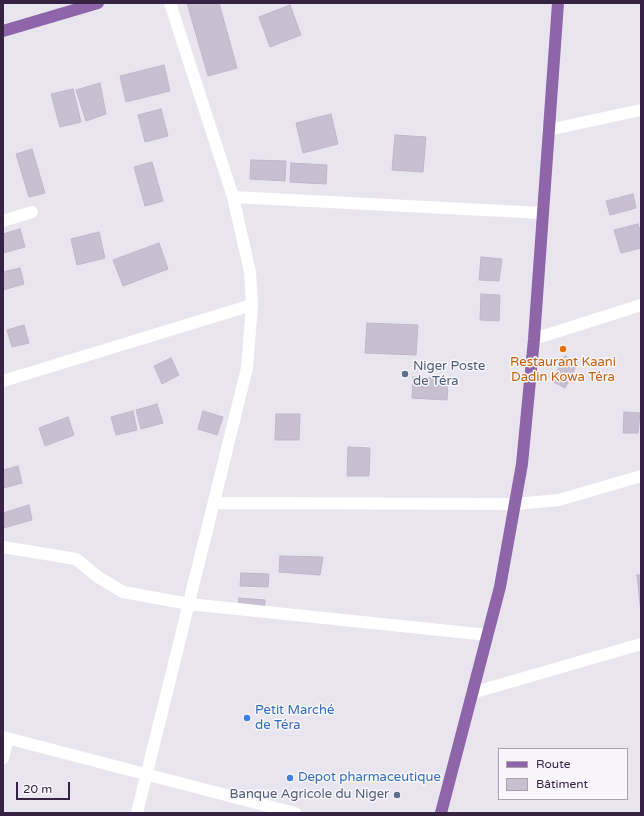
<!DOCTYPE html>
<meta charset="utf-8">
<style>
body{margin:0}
#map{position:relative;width:644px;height:816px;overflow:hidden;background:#e9e5ef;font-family:"Varela Round",sans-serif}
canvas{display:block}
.frame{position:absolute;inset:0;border:4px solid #362243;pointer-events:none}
.legend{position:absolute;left:498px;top:748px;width:130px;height:52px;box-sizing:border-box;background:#f8f6fb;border:1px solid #aaa1b1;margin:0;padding:5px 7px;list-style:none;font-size:12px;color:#362243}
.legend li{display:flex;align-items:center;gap:8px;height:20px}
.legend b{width:20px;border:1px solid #aaa1b1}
.scale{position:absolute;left:16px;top:782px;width:54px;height:18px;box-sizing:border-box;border:2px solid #362243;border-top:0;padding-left:5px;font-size:12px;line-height:14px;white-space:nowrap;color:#362243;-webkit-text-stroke:3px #f8f6fb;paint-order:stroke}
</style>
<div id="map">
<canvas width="644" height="816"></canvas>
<div class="frame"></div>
<ul class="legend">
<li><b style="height:5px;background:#8f65a9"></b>Route</li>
<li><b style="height:11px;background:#c8c0d0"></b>Bâtiment</li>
</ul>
<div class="scale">20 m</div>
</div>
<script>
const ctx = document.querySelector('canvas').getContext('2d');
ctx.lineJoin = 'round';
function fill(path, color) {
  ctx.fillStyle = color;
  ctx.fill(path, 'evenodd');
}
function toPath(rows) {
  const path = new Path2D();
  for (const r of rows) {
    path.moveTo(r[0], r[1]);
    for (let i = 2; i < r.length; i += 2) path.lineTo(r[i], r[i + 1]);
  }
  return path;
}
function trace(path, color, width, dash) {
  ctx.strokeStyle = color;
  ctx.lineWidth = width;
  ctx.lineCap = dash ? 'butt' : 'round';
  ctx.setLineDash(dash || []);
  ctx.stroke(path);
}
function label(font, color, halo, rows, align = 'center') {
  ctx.font = font + ' "Varela Round",sans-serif';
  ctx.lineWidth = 3;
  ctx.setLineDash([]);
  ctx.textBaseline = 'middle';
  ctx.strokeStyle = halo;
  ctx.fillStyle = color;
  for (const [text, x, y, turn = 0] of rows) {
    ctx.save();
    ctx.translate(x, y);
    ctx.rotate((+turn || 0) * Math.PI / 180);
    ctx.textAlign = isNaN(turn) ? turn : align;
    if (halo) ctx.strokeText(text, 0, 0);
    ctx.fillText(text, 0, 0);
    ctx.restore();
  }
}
const building = toPath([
 [187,3,219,3,237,68,208,76,187,3],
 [290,5,301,35,270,47,259,17,290,5],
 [164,65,170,91,126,102,120,76,164,65],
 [100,83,106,114,86,121,76,90,100,83],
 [73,89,81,122,60,127,51,94,73,89],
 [161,109,168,136,145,142,138,115,161,109],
 [331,114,338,144,303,153,296,123,331,114],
 [395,135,426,137,423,172,392,170,395,135],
 [32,149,45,193,29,197,16,154,32,149],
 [251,160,286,161,285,181,250,179,251,160],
 [152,162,163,201,145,206,134,167,152,162],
 [291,163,327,165,326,184,290,182,291,163],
 [633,194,636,208,610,215,606,201,633,194],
 [638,224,641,233,641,248,621,253,614,230,638,224],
 [20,229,25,247,3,253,3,234,20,229],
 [99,232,105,258,77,265,71,239,99,232],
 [159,243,168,269,123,286,113,260,159,243],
 [481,257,502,259,499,281,479,280,481,257],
 [20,268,24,284,3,290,3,272,20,268],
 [481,294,500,295,499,321,480,320,481,294],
 [367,323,418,325,416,355,365,353,367,323],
 [24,325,29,343,12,347,7,330,24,325],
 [565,356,578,363,565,388,552,381,565,356],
 [171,358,179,375,162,384,154,366,171,358],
 [413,377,448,379,447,400,412,398,413,377],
 [157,404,163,423,141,429,136,410,157,404],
 [133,411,137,430,116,435,111,417,133,411],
 [203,411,223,417,217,435,198,429,203,411],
 [624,412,640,413,638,433,623,433,624,412],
 [276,414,300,414,299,440,275,440,276,414],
 [68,417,74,435,45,446,39,428,68,417],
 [348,447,370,448,369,476,347,476,348,447],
 [18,466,22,483,3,488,3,470,18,466],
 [29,505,32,520,3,528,3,513,29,505],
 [280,556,323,557,320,575,279,572,280,556],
 [241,573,269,574,268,587,240,586,241,573],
 [637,575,641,575,641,613,637,575],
 [239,598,265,600,264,614,238,612,239,598]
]);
const minor = toPath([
 [548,130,641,110],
 [233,197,542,213],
 [3,221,32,212],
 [534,339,641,305],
 [3,381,252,305],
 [214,503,515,504,559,500,641,476],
 [3,547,76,559,98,577,123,592,189,604,488,635],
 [472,693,641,644],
 [3,737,295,813],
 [3,758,8,738],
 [137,813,247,368,252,305,250,272,233,197,170,3]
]);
const major = toPath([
 [3,31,98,3],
 [441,813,500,587,522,464,534,339,558,3]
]);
const markers = [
 [563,349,4,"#e8710a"],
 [405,374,4,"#5c6f8a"],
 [247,718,4,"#3f7fe0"],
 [290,778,4,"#3f7fe0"],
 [397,795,4,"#5c6f8a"]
];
const foodNames = [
 ["Restaurant Kaani",563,363],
 ["Dadin Kowa Téra",563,378]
];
const serviceNames = [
 ["Niger Poste",413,367],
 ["de Téra",413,382],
 ["Banque Agricole du Niger",389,795,"right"]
];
const shopNames = [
 ["Petit Marché",255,711],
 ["de Téra",255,726],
 ["Depot pharmaceutique",298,778]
];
fill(building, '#c8c0d0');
trace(building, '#bfb6ca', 1);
trace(minor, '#fff', 12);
trace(major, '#8f65a9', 12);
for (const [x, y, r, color] of markers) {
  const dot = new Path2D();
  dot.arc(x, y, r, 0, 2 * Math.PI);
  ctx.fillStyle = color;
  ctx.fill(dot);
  trace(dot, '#f8f6fb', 1.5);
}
label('13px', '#c56008', '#f8f6fb', foodNames);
label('13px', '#4e5e75', '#f8f6fb', serviceNames, 'left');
label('13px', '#366cbe', '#f8f6fb', shopNames, 'left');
</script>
